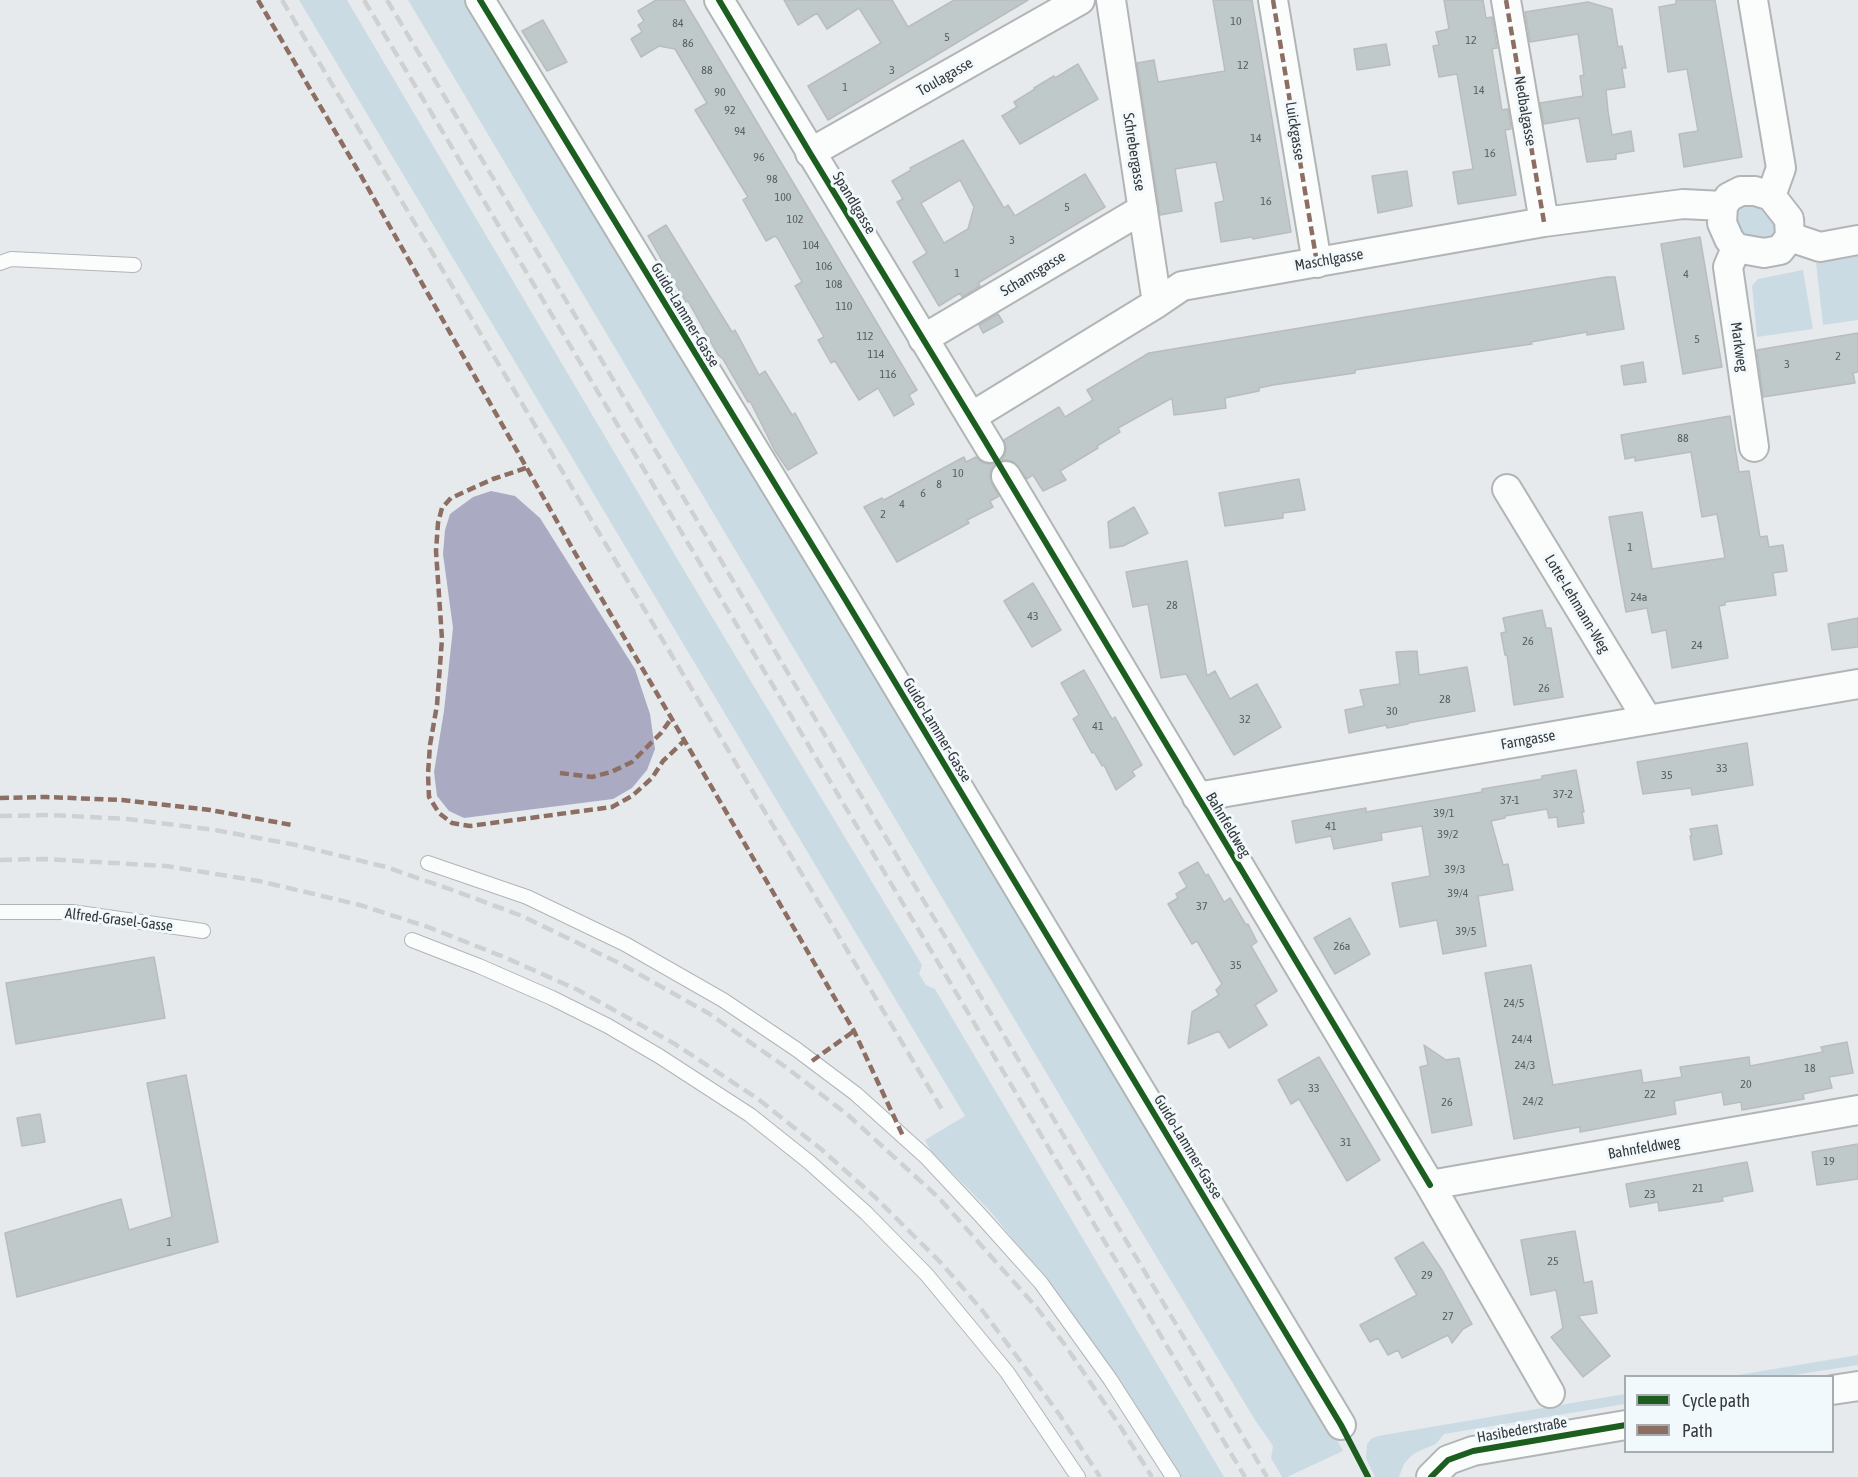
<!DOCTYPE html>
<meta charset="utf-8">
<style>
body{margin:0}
#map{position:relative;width:1858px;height:1477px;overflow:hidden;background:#e7eaec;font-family:"Asap Condensed",sans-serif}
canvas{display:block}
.legend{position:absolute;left:1624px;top:1375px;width:210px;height:78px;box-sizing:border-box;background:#f1f9fc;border:2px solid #a7adaf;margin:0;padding:8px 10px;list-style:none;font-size:18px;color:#373a3c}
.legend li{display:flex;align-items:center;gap:12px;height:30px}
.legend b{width:30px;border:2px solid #a7adaf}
</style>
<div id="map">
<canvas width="1858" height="1477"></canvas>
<ul class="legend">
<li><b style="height:8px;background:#1b5e20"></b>Cycle path</li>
<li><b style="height:8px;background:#8d6e63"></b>Path</li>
</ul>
</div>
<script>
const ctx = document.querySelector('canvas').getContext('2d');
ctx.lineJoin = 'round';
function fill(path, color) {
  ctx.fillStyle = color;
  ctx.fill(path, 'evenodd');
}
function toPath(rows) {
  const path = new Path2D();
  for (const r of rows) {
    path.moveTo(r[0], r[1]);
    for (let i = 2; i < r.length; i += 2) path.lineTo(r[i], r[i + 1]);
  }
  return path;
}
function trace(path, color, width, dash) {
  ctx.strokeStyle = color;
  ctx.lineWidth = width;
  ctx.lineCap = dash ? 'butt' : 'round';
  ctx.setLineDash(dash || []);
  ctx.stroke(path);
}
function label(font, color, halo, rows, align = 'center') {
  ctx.font = font + ' "Asap Condensed",sans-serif';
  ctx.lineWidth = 6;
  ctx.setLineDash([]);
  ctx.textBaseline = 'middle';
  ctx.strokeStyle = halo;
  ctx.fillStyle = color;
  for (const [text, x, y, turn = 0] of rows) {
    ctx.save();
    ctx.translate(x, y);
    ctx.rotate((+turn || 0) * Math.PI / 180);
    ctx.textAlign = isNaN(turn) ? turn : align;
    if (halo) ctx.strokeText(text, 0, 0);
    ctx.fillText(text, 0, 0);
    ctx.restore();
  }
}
const green = toPath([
 [299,0,347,0,691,582,922,965,919,974,926,985,935,989,1224,1477,1179,1477,1045,1279,990,1211,931,1151,925,1140,965,1116],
 [408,0,469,0,982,854,1326,1420,1343,1451,1287,1477,1282,1477,1271,1458,1273,1446,1255,1420,1100,1163],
 [1745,205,1753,205,1767,212,1776,222,1776,239,1753,240,1742,231,1738,225,1735,214,1739,207],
 [1858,256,1858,320,1823,325,1816,263],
 [1803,270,1813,329,1757,337,1752,286,1758,279],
 [1858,1355,1858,1365,1788,1376,1732,1376],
 [1625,1394,1625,1404,1444,1434,1436,1444,1417,1452,1410,1457,1404,1464,1399,1477,1375,1477,1366,1458,1367,1444,1372,1438,1378,1436]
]);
const water = toPath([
 [491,491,515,496,540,518,635,669,650,714,655,749,647,770,632,788,613,799,464,818,449,811,437,796,434,772,444,711,453,628,443,554,445,530,450,514,473,497]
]);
const building = toPath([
 [656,0,684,0,917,390,909,395,914,404,894,416,878,388,859,400,835,361,831,363,818,340,824,337,795,286,802,282,778,239,775,236,766,241,743,200,748,197,695,110,707,103,675,49,659,46,641,57,631,39,642,32,638,25,644,21,638,11,656,0],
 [784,0,892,0,908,27,954,0,1028,0,828,120,808,86,881,43,859,8,827,29,817,13,798,25,784,0],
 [1213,0,1252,0,1291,232,1253,239,1252,237,1221,242,1215,203,1224,201,1216,162,1175,169,1182,211,1160,215,1137,63,1154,60,1158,82,1225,71,1213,0],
 [1444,0,1483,0,1486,18,1492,17,1497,48,1492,49,1502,110,1508,109,1511,129,1505,130,1516,195,1458,204,1453,172,1473,169,1457,74,1439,77,1433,46,1439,45,1436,32,1449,29,1444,0],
 [1676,0,1715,0,1742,157,1684,167,1679,134,1698,131,1687,69,1668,72,1659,7,1676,4,1676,0],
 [1588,2,1612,9,1618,47,1622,46,1626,68,1622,68,1625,87,1606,90,1608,111,1612,135,1631,131,1634,151,1616,154,1616,159,1587,162,1579,118,1544,124,1540,103,1583,96,1580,76,1584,75,1578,34,1530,42,1525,12,1588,2],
 [543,20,567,62,547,71,522,31,543,20],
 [1386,44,1390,65,1357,70,1354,49,1386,44],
 [1078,64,1098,99,1020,144,1002,116,1017,107,1014,102,1035,89,1034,88,1054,76,1055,78,1078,64],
 [963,140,1004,208,1008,205,1015,216,1085,174,1105,207,978,283,980,286,962,297,960,293,939,306,913,262,927,253,897,202,903,199,892,181,911,170,910,168,963,140],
 [960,180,974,207,968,229,944,243,921,203,960,180],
 [1407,171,1412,206,1378,213,1372,176,1407,171],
 [666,225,732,332,735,330,759,375,765,371,792,415,795,413,817,453,788,470,775,451,750,401,748,402,723,359,718,355,688,301,686,302,648,236,666,225],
 [1700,237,1722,367,1683,374,1661,244,1700,237],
 [1607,277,1615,277,1624,329,1587,335,1587,332,1531,342,1532,344,1421,360,1355,370,1355,373,1273,385,1259,388,1259,391,1225,398,1226,408,1198,412,1174,415,1172,398,1118,428,1120,432,1097,446,1098,448,1060,471,1066,480,1043,491,1033,475,1027,479,1014,462,1006,460,1000,461,1005,455,1006,448,1004,440,1059,407,1065,417,1093,400,1087,390,1149,353,1607,277],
 [998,314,1003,322,983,333,979,325,998,314],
 [1858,333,1858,372,1853,373,1855,383,1763,397,1757,350,1858,333],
 [1643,362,1646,382,1624,385,1621,366,1643,362],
 [1730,416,1739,472,1749,471,1760,537,1767,536,1769,547,1783,545,1787,571,1773,573,1776,595,1725,602,1725,605,1719,606,1728,658,1672,668,1666,630,1652,633,1647,608,1626,612,1609,517,1642,512,1652,569,1725,558,1717,514,1702,517,1691,452,1635,461,1635,457,1625,459,1621,435,1730,416],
 [964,457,966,462,976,457,983,463,990,464,997,463,991,469,990,476,992,484,999,496,990,501,993,507,967,520,969,523,897,562,864,507,882,498,884,500,964,457],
 [1299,479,1305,510,1283,513,1283,518,1225,526,1219,493,1299,479],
 [1134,507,1148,533,1123,546,1110,548,1108,522,1134,507],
 [1187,561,1207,676,1215,671,1230,699,1257,684,1281,727,1234,755,1186,674,1161,678,1148,604,1133,607,1126,572,1187,561],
 [1033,583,1061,630,1032,647,1004,601,1033,583],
 [1542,610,1546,628,1551,628,1563,697,1514,705,1507,655,1505,655,1501,633,1506,632,1503,618,1542,610],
 [1858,618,1858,647,1832,650,1828,624,1858,618],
 [1417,651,1419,675,1467,667,1475,711,1408,723,1408,724,1387,728,1386,725,1349,733,1345,710,1364,706,1360,690,1400,684,1396,652,1417,651],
 [1084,670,1112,719,1115,717,1142,765,1132,771,1135,776,1116,790,1104,765,1102,766,1094,752,1092,753,1073,719,1079,715,1061,683,1084,670],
 [1747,743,1753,785,1692,795,1691,788,1643,794,1637,762,1747,743],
 [1576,770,1584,812,1582,812,1584,823,1558,827,1557,817,1549,818,1547,809,1505,816,1505,818,1491,821,1503,865,1508,864,1513,890,1478,896,1486,946,1443,954,1437,920,1400,927,1392,883,1430,876,1422,826,1381,833,1382,840,1334,849,1331,836,1296,843,1292,821,1366,808,1366,812,1482,792,1482,789,1542,779,1542,776,1576,770],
 [1717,825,1722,854,1694,860,1690,836,1692,836,1690,829,1717,825],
 [1198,862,1206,876,1208,874,1224,902,1230,898,1246,925,1248,924,1257,942,1251,946,1277,991,1255,1005,1267,1025,1229,1048,1219,1031,1188,1044,1192,1012,1219,995,1216,990,1222,984,1197,941,1192,944,1168,904,1178,898,1176,894,1187,887,1179,873,1198,862],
 [1350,918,1370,954,1335,974,1314,938,1350,918],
 [154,957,165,1018,16,1044,6,983,154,957],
 [1531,965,1553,1085,1641,1070,1643,1083,1682,1077,1680,1067,1749,1057,1750,1066,1823,1052,1821,1047,1847,1042,1853,1073,1829,1077,1832,1088,1803,1094,1804,1099,1742,1110,1741,1102,1724,1105,1722,1092,1674,1101,1676,1114,1580,1132,1580,1127,1514,1139,1485,973,1531,965],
 [1424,1045,1446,1060,1459,1058,1472,1125,1432,1133,1420,1067,1428,1065,1424,1045],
 [1319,1057,1380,1160,1347,1181,1299,1099,1291,1104,1278,1080,1319,1057],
 [186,1075,218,1242,17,1297,5,1233,121,1199,129,1230,172,1217,147,1083,186,1075],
 [40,1114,45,1142,22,1146,17,1118,40,1114],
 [1858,1144,1858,1179,1817,1185,1812,1152,1858,1144],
 [1747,1162,1753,1191,1722,1197,1723,1201,1659,1211,1658,1202,1630,1207,1626,1184,1747,1162],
 [1575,1231,1584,1283,1592,1281,1597,1313,1578,1316,1610,1356,1583,1377,1551,1337,1563,1328,1556,1290,1531,1295,1521,1240,1575,1231],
 [1423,1242,1442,1270,1472,1324,1463,1329,1452,1343,1448,1335,1402,1358,1398,1350,1388,1355,1378,1338,1370,1342,1360,1325,1417,1295,1395,1258,1423,1242]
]);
const lane = toPath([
 [0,263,11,259,134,265],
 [428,863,527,897,625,944,723,1000,796,1049,856,1094,926,1157,982,1217,1041,1283,1110,1379,1173,1477],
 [0,912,72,912,203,931],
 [412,940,479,966,552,998,608,1026,659,1056,750,1115,809,1162,866,1213,927,1275,1007,1372,1078,1477]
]);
const street = toPath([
 [480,0,845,599,1341,1425],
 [719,0,990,448],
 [1111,0,1157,303],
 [1273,0,1317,263],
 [1506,0,1544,222],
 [1753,0,1781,168,1771,196],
 [810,153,1080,0],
 [1741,191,1755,191,1771,196,1789,219,1790,237,1780,250,1764,253,1736,248,1729,239,1722,223,1723,206,1729,197,1741,191],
 [1790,237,1820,247,1858,240],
 [1736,248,1728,267,1754,447],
 [923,339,1143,209],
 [971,417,1157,303,1182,286,1544,222,1683,204,1723,206],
 [1006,476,1430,1185],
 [1507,489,1647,719],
 [1197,797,1858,684],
 [1832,1390,1858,1386],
 [1550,1393,1430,1185,1858,1110],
 [1431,1477,1448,1460,1473,1451,1626,1425]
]);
const rail = toPath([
 [282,0,944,1113],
 [364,0,1245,1477],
 [387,0,1267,1477],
 [0,816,50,815,128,819,215,830,296,845,386,867,455,891,522,916,621,964,708,1013,787,1068,848,1115,939,1198,1037,1308,1065,1345,1120,1426,1152,1477],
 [0,860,44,859,166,866,259,881,360,905,428,927,504,957,578,990,675,1044,758,1099,821,1149,876,1198,942,1264,982,1310,1018,1358,1059,1414,1100,1477]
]);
const quiet = toPath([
 [258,0,360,174,575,553,854,1031,903,1136],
 [1273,0,1317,263],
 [1506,0,1544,222],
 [526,468,493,479,451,498,442,508,438,523,436,551,442,639,437,705,430,745,428,774,429,797,439,813,452,823,470,826,612,807,632,796,652,778,663,761,684,741],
 [560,773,592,777,611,772,632,762,661,733,671,719],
 [0,798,46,797,122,800,210,810,292,825],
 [812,1061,854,1031]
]);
const cycleway = toPath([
 [480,0,845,599,1341,1425,1368,1477],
 [719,0,810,153,985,441,1430,1185],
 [1431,1477,1448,1460,1473,1451,1626,1425]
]);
const numberNames = [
 ["10",1236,21],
 ["84",678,23],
 ["5",947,37],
 ["12",1471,40],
 ["86",688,43],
 ["12",1243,65],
 ["88",707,70],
 ["3",892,70],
 ["1",845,87],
 ["14",1479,90],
 ["90",720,92],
 ["92",730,110],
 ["94",740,131],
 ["14",1256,138],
 ["16",1490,153],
 ["96",759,157],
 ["98",772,179],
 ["100",783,197],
 ["16",1266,201],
 ["5",1067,207],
 ["102",795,219],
 ["3",1012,240],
 ["104",811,245],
 ["106",824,266],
 ["1",957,273],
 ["4",1686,274],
 ["108",834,284],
 ["110",844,306],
 ["112",865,336],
 ["5",1697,339],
 ["114",876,354],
 ["2",1838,356],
 ["3",1787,364],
 ["116",888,374],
 ["88",1683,438],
 ["10",958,473],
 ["8",939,484],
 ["6",923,493],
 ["4",902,504],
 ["2",883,514],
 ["1",1630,547],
 ["24a",1639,597],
 ["28",1172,605],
 ["43",1033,616],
 ["26",1528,641],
 ["24",1697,645],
 ["26",1544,688],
 ["28",1445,699],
 ["30",1392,711],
 ["32",1245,719],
 ["41",1098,726],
 ["33",1722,768],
 ["35",1667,775],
 ["37-2",1563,794],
 ["37-1",1510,800],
 ["39/1",1444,813],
 ["41",1331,826],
 ["39/2",1448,834],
 ["39/3",1455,869],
 ["39/4",1458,893],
 ["37",1202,906],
 ["39/5",1466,931],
 ["26a",1342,946],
 ["35",1236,965],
 ["24/5",1514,1003],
 ["24/4",1522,1039],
 ["24/3",1525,1065],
 ["18",1810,1068],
 ["20",1746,1084],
 ["33",1314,1088],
 ["22",1650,1094],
 ["24/2",1533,1101],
 ["26",1447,1102],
 ["31",1346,1142],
 ["19",1829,1161],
 ["21",1698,1188],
 ["23",1650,1194],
 ["1",169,1242],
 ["25",1553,1261],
 ["29",1427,1275],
 ["27",1448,1316]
];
const streetNames = [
 ["Toulagasse",945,77,-30],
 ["Nedbalgasse",1525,111,80],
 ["Luickgasse",1295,131,81],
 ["Schrebergasse",1134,152,81],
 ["Spandlgasse",854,203,59],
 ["Maschlgasse",1329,260,-10],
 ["Schamsgasse",1033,274,-31],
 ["Guido-Lammer-Gasse",685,315,59],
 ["Markweg",1739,347,82],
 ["Lotte-Lehmann-Weg",1577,604,59],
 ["Guido-Lammer-Gasse",937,730,59],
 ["Farngasse",1528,740,-10],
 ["Bahnfeldweg",1228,825,59],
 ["Alfred-Grasel-Gasse",119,920,7],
 ["Guido-Lammer-Gasse",1188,1147,59],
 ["Bahnfeldweg",1644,1148,-10],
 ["Hasibederstraße",1522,1430,-10]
];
fill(green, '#cbdbe3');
fill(water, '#aaabc3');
fill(building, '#bfc9ca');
trace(building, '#babcbd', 1.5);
trace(lane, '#b2b5b6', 16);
trace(street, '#b2b5b6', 32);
trace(lane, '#fbfcfc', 14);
trace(street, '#fbfcfc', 28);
trace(rail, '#cfd0d1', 4.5, [12, 6]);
trace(quiet, '#8d6e63', 4.5, [9, 4.5]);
trace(cycleway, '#1b5e20', 6);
label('12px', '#595e60', null, numberNames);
label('15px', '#373a3c', '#f1f9fc', streetNames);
</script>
